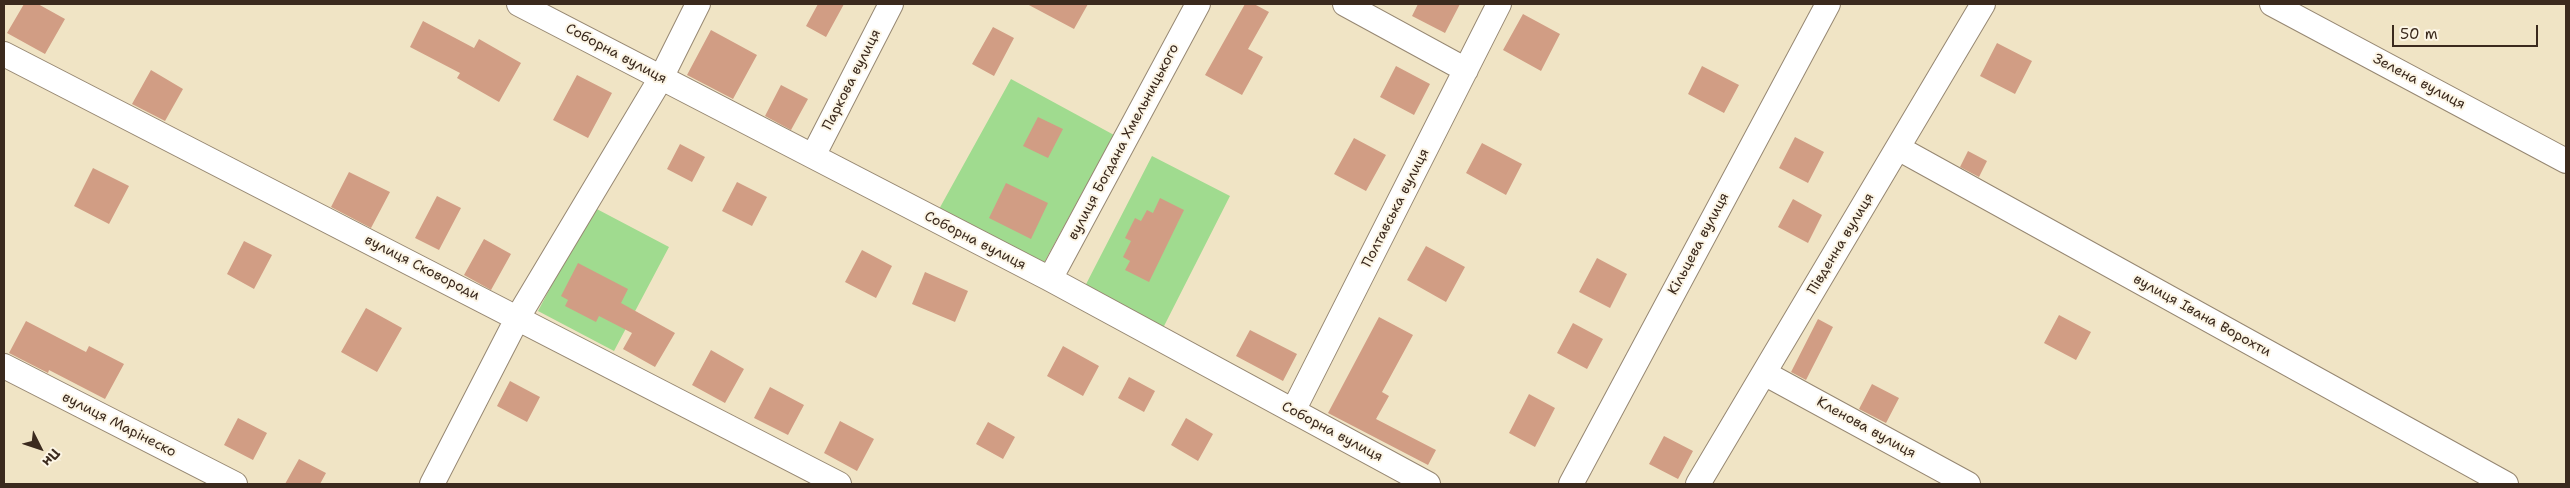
<!DOCTYPE html>
<meta charset="utf-8">
<style>
body{margin:0}
#map{position:relative;width:2570px;height:488px;overflow:hidden;background:#f0e4c5;font-family:"Shantell Sans",sans-serif}
canvas{display:block}
.frame{position:absolute;inset:0;border:5px solid #3b2a1e;pointer-events:none}
.north{position:absolute;left:15px;top:423px;width:50px;height:50px;-webkit-text-stroke:4px #fcf5e5;paint-order:stroke;rotate:131deg;font-size:14px;font-weight:700;line-height:20px;text-align:center;color:#3b2a1e}
.north::after{content:'';display:block;margin:auto;width:18px;height:22px;background:#3b2a1e;clip-path:polygon(50% 0,100% 100%,50% 72%,0 100%)}
.scale{position:absolute;left:2392px;top:25px;width:146px;height:22px;box-sizing:border-box;border:2px solid #3b2a1e;border-top:0;padding-left:6px;font-size:15px;line-height:18px;white-space:nowrap;color:#3b2a1e;-webkit-text-stroke:4px #fcf5e5;paint-order:stroke}
</style>
<div id="map">
<canvas width="2570" height="488"></canvas>
<div class="frame"></div>
<div class="north">Пн</div>
<div class="scale">50 m</div>
</div>
<script>
const ctx = document.querySelector('canvas').getContext('2d');
ctx.lineJoin = 'round';
function fill(path, color) {
  ctx.fillStyle = color;
  ctx.fill(path, 'evenodd');
}
function toPath(rows) {
  const path = new Path2D();
  for (const r of rows) {
    path.moveTo(r[0], r[1]);
    for (let i = 2; i < r.length; i += 2) path.lineTo(r[i], r[i + 1]);
  }
  return path;
}
function trace(path, color, width, dash) {
  ctx.strokeStyle = color;
  ctx.lineWidth = width;
  ctx.lineCap = dash ? 'butt' : 'round';
  ctx.setLineDash(dash || []);
  ctx.stroke(path);
}
function label(font, color, halo, rows, align = 'center') {
  ctx.font = font + ' "Shantell Sans",sans-serif';
  ctx.lineWidth = 4;
  ctx.setLineDash([]);
  ctx.textBaseline = 'middle';
  ctx.strokeStyle = halo;
  ctx.fillStyle = color;
  for (const [text, x, y, turn = 0] of rows) {
    ctx.save();
    ctx.translate(x, y);
    ctx.rotate((+turn || 0) * Math.PI / 180);
    ctx.textAlign = isNaN(turn) ? turn : align;
    if (halo) ctx.strokeText(text, 0, 0);
    ctx.fillText(text, 0, 0);
    ctx.restore();
  }
}
const green = toPath([
 [1011,79,1114,135,1041,268,938,211],
 [1152,156,1230,196,1161,332,1082,292],
 [593,207,669,247,614,351,538,311]
]);
const building = toPath([
 [24,4,38,4,65,19,45,54,7,33],
 [818,4,844,4,826,37,806,26],
 [1027,4,1088,4,1074,29],
 [1245,4,1254,4,1269,12,1248,49,1263,57,1242,95,1205,75],
 [1418,4,1460,4,1445,33,1412,16],
 [1523,14,1560,34,1541,71,1503,50],
 [423,21,474,48,479,39,521,63,499,102,457,78,460,73,410,47],
 [993,27,1014,38,994,76,972,64],
 [711,30,757,55,733,99,687,75],
 [1997,43,2032,61,2015,94,1980,76],
 [1396,66,1430,84,1414,115,1380,97],
 [1702,66,1739,85,1724,113,1688,94],
 [151,70,183,89,165,121,132,104],
 [577,75,612,93,588,138,553,120],
 [781,85,808,99,791,130,765,116],
 [1038,117,1063,129,1048,158,1023,146],
 [1795,137,1824,152,1808,183,1779,168],
 [1354,138,1386,155,1366,191,1334,174],
 [1482,143,1522,164,1506,195,1466,173],
 [680,144,705,157,692,182,667,169],
 [1968,151,1987,161,1979,177,1960,167],
 [93,168,129,186,109,224,74,206],
 [349,172,390,192,371,228,331,207],
 [737,182,767,197,752,226,722,211],
 [1006,183,1048,203,1031,239,989,218],
 [437,196,461,208,439,250,415,238],
 [1160,198,1184,210,1149,282,1125,270,1130,261,1123,257,1131,241,1125,238,1135,218,1141,221,1147,210,1153,213],
 [1793,199,1822,215,1808,243,1778,227],
 [484,239,511,254,491,290,464,275],
 [244,241,272,255,254,289,227,274],
 [1426,246,1465,267,1446,302,1407,280],
 [862,250,892,266,876,298,845,282],
 [1597,258,1627,274,1610,308,1579,292],
 [578,263,628,289,621,303,675,333,655,367,623,349,632,333,599,316,596,322,565,306,568,300,561,296],
 [925,272,968,291,955,322,912,304],
 [366,308,402,328,377,372,341,352],
 [2059,315,2091,332,2076,360,2044,343],
 [1379,317,1413,335,1382,392,1389,396,1376,419,1436,450,1428,465,1328,413],
 [1818,319,1833,327,1806,380,1791,372],
 [26,321,86,352,89,346,124,364,105,399,49,370,48,373,9,353],
 [1573,323,1603,339,1587,369,1557,353],
 [1250,330,1297,354,1283,381,1236,356],
 [1063,346,1099,366,1083,396,1047,376],
 [711,350,744,369,725,403,692,385],
 [1129,377,1155,391,1144,412,1118,398],
 [510,381,540,397,527,422,497,406],
 [1872,384,1899,398,1886,423,1859,409],
 [770,387,804,405,788,435,754,418],
 [1529,394,1555,408,1535,447,1509,433],
 [238,418,267,433,253,460,224,445],
 [1186,418,1213,434,1198,461,1171,445],
 [840,421,874,439,857,471,824,453],
 [988,422,1015,437,1003,459,976,444],
 [1664,436,1693,451,1678,479,1649,464],
 [299,459,326,473,320,484,285,484]
]);
const street = toPath([
 [519,4,1050,279,1428,484],
 [1345,4,1466,70],
 [2272,4,2566,161],
 [4,54,839,484],
 [1898,148,2506,484],
 [813,156,891,4],
 [1050,279,1198,4],
 [4,366,235,484],
 [1764,373,1968,484],
 [1293,411,1499,4],
 [432,484,518,317,661,78,698,4],
 [1571,484,1828,4],
 [1698,484,1983,4]
]);
const streetNames = [
 ["Соборна вулиця",616,54,28],
 ["Паркова вулиця",852,80,-63],
 ["Зелена вулиця",2419,82,28],
 ["вулиця Богдана Хмельницького",1124,142,-62],
 ["Полтавська вулиця",1396,208,-63],
 ["Соборна вулиця",975,241,27],
 ["Кільцева вулиця",1699,244,-62],
 ["Південна вулиця",1841,244,-59],
 ["вулиця Сковороди",422,268,27],
 ["вулиця Івана Ворохти",2202,316,29],
 ["вулиця Марінеско",119,425,27],
 ["Кленова вулиця",1866,428,29],
 ["Соборна вулиця",1332,432,28]
];
fill(green, '#a0db8f');
fill(building, '#d19d84');
trace(street, '#968772', 26);
trace(street, '#fff', 24);
label('14px', '#3b2a1e', '#fcf5e5', streetNames);
</script>
